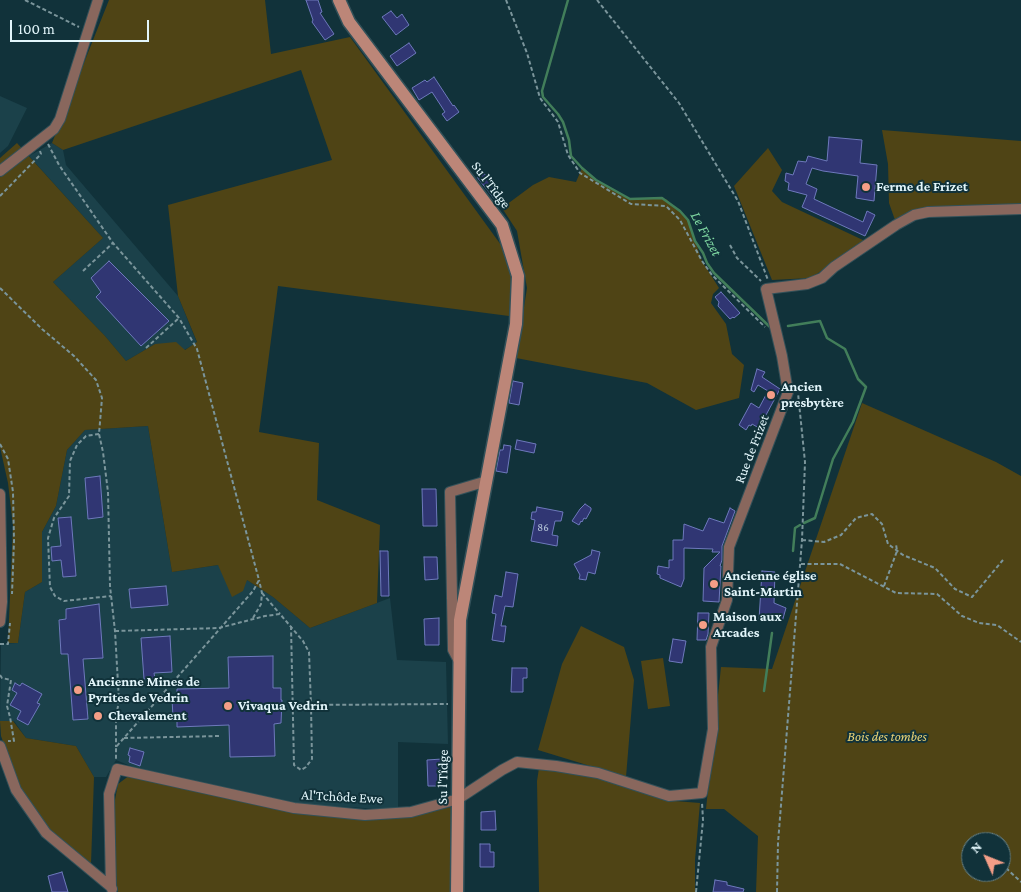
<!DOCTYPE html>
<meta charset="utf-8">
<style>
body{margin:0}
#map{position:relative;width:1021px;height:892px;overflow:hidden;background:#11323a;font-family:"Crimson Pro",serif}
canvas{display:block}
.north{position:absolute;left:961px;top:832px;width:50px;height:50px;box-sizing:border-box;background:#11323a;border:1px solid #658087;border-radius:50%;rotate:314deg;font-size:14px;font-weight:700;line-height:20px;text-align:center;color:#e3f6fb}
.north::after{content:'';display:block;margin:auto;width:18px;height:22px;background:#f49e87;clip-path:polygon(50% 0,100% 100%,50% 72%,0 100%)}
.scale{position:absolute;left:10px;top:20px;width:139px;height:22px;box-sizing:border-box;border:2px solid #e3f6fb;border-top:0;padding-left:6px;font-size:15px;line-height:18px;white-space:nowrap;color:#e3f6fb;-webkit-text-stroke:4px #11323a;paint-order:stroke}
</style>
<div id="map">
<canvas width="1021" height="892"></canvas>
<div class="north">N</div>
<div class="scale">100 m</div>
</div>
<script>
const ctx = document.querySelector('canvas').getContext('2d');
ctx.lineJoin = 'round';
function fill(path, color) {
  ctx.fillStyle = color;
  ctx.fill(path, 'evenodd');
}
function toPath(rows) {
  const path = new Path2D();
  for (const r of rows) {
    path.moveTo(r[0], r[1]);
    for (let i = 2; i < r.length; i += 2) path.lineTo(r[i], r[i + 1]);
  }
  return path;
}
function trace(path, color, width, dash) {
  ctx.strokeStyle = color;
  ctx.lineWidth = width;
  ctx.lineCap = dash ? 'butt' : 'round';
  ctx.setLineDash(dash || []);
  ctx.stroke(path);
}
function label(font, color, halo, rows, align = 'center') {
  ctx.font = font + ' "Crimson Pro",serif';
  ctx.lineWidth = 4;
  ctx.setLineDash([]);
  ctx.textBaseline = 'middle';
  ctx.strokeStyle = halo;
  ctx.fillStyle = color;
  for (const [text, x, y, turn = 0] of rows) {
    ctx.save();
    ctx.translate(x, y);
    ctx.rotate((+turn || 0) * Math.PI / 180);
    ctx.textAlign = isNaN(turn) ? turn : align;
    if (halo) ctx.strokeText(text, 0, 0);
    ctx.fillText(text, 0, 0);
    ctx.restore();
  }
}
const built = toPath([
 [0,96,27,108,8,146,0,153],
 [52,143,63,150,66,165,178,296,197,343,184,350,155,344,126,361,105,336,53,282,103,238,29,156],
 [148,426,172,572,218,565,247,580,273,597,310,628,390,598,397,660,446,662,448,744,398,742,398,810,297,804,145,772,116,760,106,777,94,777,76,746,26,738,14,721,0,721,1,644,18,643,25,592,42,582,42,532,56,506,67,450,85,430]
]);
const green = toPath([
 [109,0,265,0,271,54,350,37,501,245,513,273,509,316,278,286,259,432,319,443,317,500,380,525,377,603,310,628,273,597,247,580,243,591,232,597,218,565,172,572,148,426,85,430,67,450,56,506,42,532,42,582,25,592,18,643,8,643,13,526,8,483,0,447,0,158,17,143,103,238,53,282,105,336,126,361,155,344,176,342,185,350,197,342,178,296,168,205,332,160,301,70,63,150,52,143],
 [882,130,1021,141,1021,204,895,220,889,203,888,164],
 [768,148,782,170,772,191,782,202,865,241,811,278,772,280,734,186],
 [582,168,596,180,630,199,666,199,688,220,702,261,719,288,713,294,711,303,726,324,732,354,744,365,739,398,696,410,647,383,516,358,527,288,517,231,502,208,533,185,549,177,576,182],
 [862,403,996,462,1021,476,1021,892,756,892,758,836,724,809,706,809,721,667,772,669],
 [971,842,1001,842,1001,872,971,872],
 [581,626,624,647,634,680,626,777,538,750,562,664],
 [663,658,670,706,648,709,641,661],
 [0,721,13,721,26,738,76,746,94,777,91,864,49,831,20,789,1,736],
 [539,768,599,776,675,801,700,803,695,860,695,892,539,892,537,781],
 [130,775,208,794,409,817,451,807,456,812,455,892,118,892,116,882,114,805,118,784]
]);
const stream = toPath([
 [568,0,542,91,543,97,558,114,563,122,569,140,571,156,582,168,596,180,630,199,662,198,680,211,688,220,695,241,703,253,707,263,714,273,772,329],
 [788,326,820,321,827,338,845,349,858,379,866,387,853,422,833,459,815,518,804,523],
 [793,551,795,528,800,525],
 [764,691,772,633]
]);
const building = toPath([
 [306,0,318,0,322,12,320,13,334,34,325,40,312,22,313,20,306,0],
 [391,11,397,18,402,14,409,25,396,35,382,17,391,11],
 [409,43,416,53,397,66,390,56,409,43],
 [434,77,453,106,454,105,459,112,447,121,442,114,445,112,432,92,419,100,412,88,425,80,427,82,434,77],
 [829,137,862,140,860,163,877,165,874,201,856,198,858,176,823,171,812,168,806,184,817,189,814,199,863,222,867,211,875,215,865,236,802,207,807,195,788,190,789,183,785,181,786,173,793,175,798,161,806,162,808,156,827,161,829,137],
 [483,172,504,199,499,205,477,177,483,172],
 [109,261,169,321,141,346,96,297,101,292,91,278,109,261],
 [721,292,740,313,734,318,733,317,730,319,718,306,719,302,715,297,721,292],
 [757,369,765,372,762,377,780,389,759,428,752,424,751,426,749,425,746,430,739,425,751,403,759,408,768,391,758,385,754,392,751,390,757,369],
 [513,381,523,383,519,405,509,403,513,381],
 [517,440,536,444,534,453,515,449,517,440],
 [504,445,511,446,507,473,496,471,500,450,503,450,504,445],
 [100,476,103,517,88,519,85,478,100,476],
 [422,489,436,489,437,526,423,526,422,489],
 [585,504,591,508,591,510,586,519,584,518,582,522,581,521,579,525,572,521,580,509,585,504],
 [537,507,563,512,561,521,555,521,552,535,558,536,557,546,531,541,535,520,531,519,532,512,536,512,537,507],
 [730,508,735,511,722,546,722,560,720,566,721,566,719,602,703,601,704,568,720,552,712,552,713,549,684,548,684,579,681,587,660,578,660,575,657,574,658,566,669,568,669,560,673,560,673,540,683,540,684,524,703,531,709,518,724,523,730,508],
 [71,517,76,576,63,577,61,560,52,561,51,547,61,546,58,518,71,517],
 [592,550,600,552,595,574,588,572,586,580,579,579,580,575,574,564,591,555,592,550],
 [380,551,388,551,389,596,381,596,380,551],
 [424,557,437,557,438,579,425,580,424,557],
 [762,571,775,572,774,603,786,608,782,622,772,619,772,621,759,620,762,571],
 [506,572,518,574,513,607,505,606,501,626,506,626,504,642,492,640,496,614,492,613,495,595,502,597,506,572],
 [166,586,168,605,131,608,129,589,166,586],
 [99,604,103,658,83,659,88,719,73,720,68,654,61,654,59,620,66,619,66,609,99,604],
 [698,613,709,613,708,634,706,640,697,640,698,613],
 [439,618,439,645,425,645,424,619,439,618],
 [170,636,172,672,154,673,155,679,144,679,141,638,170,636],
 [673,639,686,641,682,663,669,661,673,639],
 [273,656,273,688,281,688,281,700,282,700,281,723,274,724,275,756,230,757,229,725,177,727,177,717,173,717,172,699,177,699,177,689,229,688,228,657,273,656],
 [512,668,527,668,527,678,523,678,523,692,511,692,512,668],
 [15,683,20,686,22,683,42,694,37,703,40,704,28,725,17,719,21,711,10,705,17,693,12,690,15,683],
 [130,748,144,752,140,766,129,762,130,756,128,755,130,748],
 [442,759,443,765,442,786,428,786,427,760,442,759],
 [495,811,496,830,481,830,481,812,495,811],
 [480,844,490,844,490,852,494,852,494,867,480,867,480,844],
 [62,872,68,892,52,892,48,876,62,872],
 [715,880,727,882,727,885,744,889,743,892,713,892,715,880]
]);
const path = toPath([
 [25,0,79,27],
 [506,0,527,53,540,98,558,122,568,155,580,173,631,204,666,206,680,220,702,261,712,275,765,327],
 [597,0,679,103,738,201,768,280],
 [48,144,59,165,113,243,179,318,197,349,259,580,253,591,116,747,116,761],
 [0,196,41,154,40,151],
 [730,245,737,258,761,281],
 [83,271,113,243],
 [0,288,42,329,74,356,96,380,102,398,99,434,103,452,108,492,110,586,115,631,119,701,116,717,116,747],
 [146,348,179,318],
 [99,434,86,436,77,445,70,461,69,496,54,518,48,538,50,587,55,596,64,601,111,596],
 [0,444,8,459,13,492,14,541,12,594],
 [802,540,824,542,841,535,856,518,872,514,882,524,888,544,903,555,935,568,955,589,972,597,1003,560],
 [801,564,840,564,896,593,937,594,962,616,979,623,997,625,1021,642],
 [884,586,897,551,896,544],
 [262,593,280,614],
 [253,618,261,604,262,593,259,580],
 [291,626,294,765,301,770,306,767,312,759,311,705],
 [115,631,219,628,265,616,280,614,303,641,309,652,311,705,448,704],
 [0,644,8,644,10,623],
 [0,675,2,678,11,680,7,706,10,717,14,741,8,741],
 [124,738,220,736],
 [1006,868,1021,882],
 [696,892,703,820,702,802],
 [777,892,778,843,802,540,805,462,798,393]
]);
const street = toPath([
 [0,171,54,129,60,119,98,0],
 [0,494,2,602,0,622],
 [460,663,453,650,450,492,487,481],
 [0,746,16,790,46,833,111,887,112,889],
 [111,887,109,794,117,769,294,808,365,815,411,812,458,799,502,770,517,762,556,766,598,773,669,796,702,793,713,729,711,647,727,600,729,547,788,392,782,356,766,289,807,284,822,278,834,267,896,225,914,215,928,212,1021,209]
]);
const secondary = toPath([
 [339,0,349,22,502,225,518,276,516,324,460,620,457,892]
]);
const markers = [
 [866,187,5,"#f49e87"],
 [771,395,5,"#f49e87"],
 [714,584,5,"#f49e87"],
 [703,625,5,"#f49e87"],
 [78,690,5,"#f49e87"],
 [228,706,5,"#f49e87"],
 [98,716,5,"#f49e87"]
];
const numberNames = [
 ["86",543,528]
];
const streetNames = [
 ["Su l'Tîdge",491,185,53],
 ["Rue de Frizet",752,449,-69],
 ["Su l'Tîdge",443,777,-89],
 ["Al'Tchôde Ewe",342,797,3]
];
const poiNames = [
 ["Ferme de Frizet",876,187],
 ["Ancien",781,387],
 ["presbytère",781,403],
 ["Ancienne église",724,576],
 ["Saint-Martin",724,592],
 ["Maison aux",713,617],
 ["Arcades",713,633],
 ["Ancienne Mines de",88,682],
 ["Pyrites de Vedrin",88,698],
 ["Vivaqua Vedrin",238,706],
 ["Chevalement",108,716]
];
const parkNames = [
 ["Bois des tombes",887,737]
];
const waterNames = [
 ["Le Frizet",706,234,61]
];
fill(built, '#1b414a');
fill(green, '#4f4415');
trace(stream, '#427e5a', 2.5);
fill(building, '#303673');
trace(building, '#6e79bc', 1);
trace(street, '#335159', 12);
trace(secondary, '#335159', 15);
trace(path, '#7b959b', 2, [4, 2.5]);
trace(street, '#89675d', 10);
trace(secondary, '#bc8678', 12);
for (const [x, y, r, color] of markers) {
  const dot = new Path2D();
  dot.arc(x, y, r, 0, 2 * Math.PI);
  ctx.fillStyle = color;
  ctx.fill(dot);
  trace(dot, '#11323a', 2);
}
label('11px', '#b6c6d9', null, numberNames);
label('14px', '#e3f6fb', '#11323a', streetNames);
label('bold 14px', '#e3f6fb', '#11323a', poiNames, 'left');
label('italic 14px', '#ead376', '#11323a', parkNames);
label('italic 15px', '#7fd8a2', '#11323a', waterNames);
</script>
